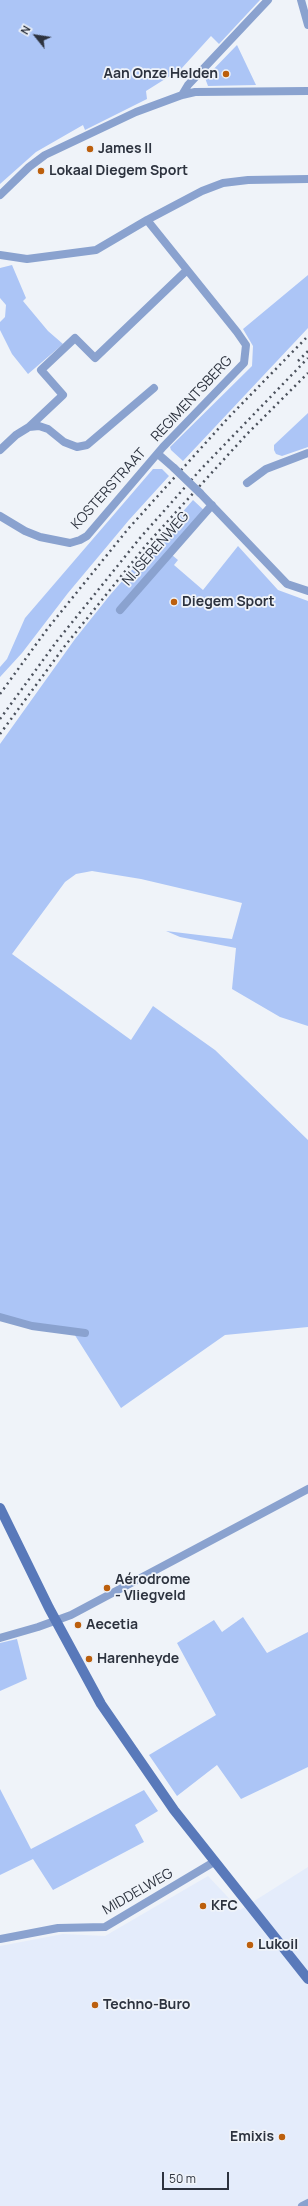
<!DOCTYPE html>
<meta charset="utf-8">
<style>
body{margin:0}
#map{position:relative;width:308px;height:2206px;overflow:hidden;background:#eff3f9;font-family:Manrope,sans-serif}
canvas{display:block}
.north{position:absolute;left:16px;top:16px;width:40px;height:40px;-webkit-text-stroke:3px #eff3f9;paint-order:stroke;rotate:300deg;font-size:11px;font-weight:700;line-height:16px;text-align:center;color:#2d333f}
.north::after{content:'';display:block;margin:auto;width:14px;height:18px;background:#2d333f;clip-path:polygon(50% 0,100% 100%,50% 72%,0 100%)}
.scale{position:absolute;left:162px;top:2172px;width:67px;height:18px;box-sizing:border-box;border:2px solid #2d333f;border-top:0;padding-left:5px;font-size:12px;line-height:14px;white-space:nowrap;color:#2d333f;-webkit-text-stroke:3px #eff3f9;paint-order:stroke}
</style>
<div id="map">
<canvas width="308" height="2206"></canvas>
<div class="north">N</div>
<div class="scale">50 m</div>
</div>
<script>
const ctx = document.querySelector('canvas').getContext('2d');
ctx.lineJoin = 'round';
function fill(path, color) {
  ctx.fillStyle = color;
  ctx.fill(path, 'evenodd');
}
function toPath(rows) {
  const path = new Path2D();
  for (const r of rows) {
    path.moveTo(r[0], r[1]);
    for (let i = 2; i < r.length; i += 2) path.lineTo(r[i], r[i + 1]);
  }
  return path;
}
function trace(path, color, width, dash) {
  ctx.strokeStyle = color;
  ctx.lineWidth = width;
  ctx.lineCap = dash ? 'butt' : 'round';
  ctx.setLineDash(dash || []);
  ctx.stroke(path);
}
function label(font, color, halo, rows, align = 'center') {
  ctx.font = font + ' Manrope,sans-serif';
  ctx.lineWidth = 3.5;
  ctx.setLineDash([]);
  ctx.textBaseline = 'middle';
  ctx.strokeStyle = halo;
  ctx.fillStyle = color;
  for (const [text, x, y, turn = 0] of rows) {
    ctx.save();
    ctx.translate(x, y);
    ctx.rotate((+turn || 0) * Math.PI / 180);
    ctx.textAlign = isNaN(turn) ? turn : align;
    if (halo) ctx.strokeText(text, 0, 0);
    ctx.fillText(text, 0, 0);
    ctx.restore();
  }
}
const built = toPath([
 [308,1867,308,2206,0,2206,0,1946,63,1934,105,1936,208,1876,240,1910]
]);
const green = toPath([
 [0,0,260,0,219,44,211,36,181,69,146,91,147,99,85,130,83,125,36,152,0,184],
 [237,45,256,85,208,86,205,78],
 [12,265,26,298,23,301,48,331,63,344,28,374,12,354,0,330,0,322,5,317,6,305,0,298,0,268],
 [308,275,308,328,183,461,171,450,170,447,252,366,253,346,243,329],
 [308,413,308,447,282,456,276,454,274,450,274,445],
 [153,469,162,469,169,476,129,520,68,593,22,653,0,677,0,667,7,659,25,618],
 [193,500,208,514,172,555,178,560,174,565,203,590,238,546,278,590,308,601,308,1026,280,1017,232,989,236,948,180,937,166,931,232,939,242,903,226,899,141,879,92,871,76,874,65,882,12,954,131,1040,153,1006,215,1050,308,1140,308,1327,225,1335,121,1408,71,1329,40,1325,0,1314,0,744,75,639,110,595],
 [243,1617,267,1653,308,1632,308,1767,241,1799,217,1765,177,1796,149,1755,216,1715,177,1643,214,1620,222,1632],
 [17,1639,27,1679,0,1691,0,1643],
 [0,1789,31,1849,144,1790,158,1811,135,1825,144,1842,53,1890,33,1859,0,1875]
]);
const street = toPath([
 [301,0,308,25],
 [182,95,188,85,268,0],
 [0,195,29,167,45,155,136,112,182,95,195,92,308,91],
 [0,255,27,259,96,250,147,220,202,191,223,183,248,180,308,179],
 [29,427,63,395,41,370,75,338,95,358,187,270],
 [0,450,16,435,29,427,39,426,48,429,64,442,77,447,87,445,154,388],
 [158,454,174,468],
 [247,483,266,469,308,453],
 [200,493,287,584,308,591],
 [0,516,25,531,40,537,70,543,80,540,87,536,163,447,244,363,246,345,237,332,147,220],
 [120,610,212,505],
 [0,1317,32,1326,85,1333],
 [0,1638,38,1627,71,1615,308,1489],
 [0,1939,58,1928,105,1927,214,1862],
 [302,2206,308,2203]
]);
const secondary = toPath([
 [0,1508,49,1608,101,1704,174,1810,308,1979]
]);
const rail = toPath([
 [298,361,308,351],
 [0,694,48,628,128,529,229,417,308,336],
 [0,719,57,641,140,538,202,468,308,358],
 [0,734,64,647,147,544,247,434,308,373]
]);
const streetBridge = toPath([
 [174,468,200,493]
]);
const markers = [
 [226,74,4,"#bc5f0d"],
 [90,149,4,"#bc5f0d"],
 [41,171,4,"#bc5f0d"],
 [174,602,4,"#bc5f0d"],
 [107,1588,4,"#bc5f0d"],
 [78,1625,4,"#bc5f0d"],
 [89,1659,4,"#bc5f0d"],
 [203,1906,4,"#bc5f0d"],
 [250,1945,4,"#bc5f0d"],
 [95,2005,4,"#bc5f0d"],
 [282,2137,4,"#bc5f0d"]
];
const poiNames = [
 ["Aan Onze Helden",218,74,"right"],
 ["James II",98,149],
 ["Lokaal Diegem Sport",49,171],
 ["Diegem Sport",182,602],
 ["Aérodrome",115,1580],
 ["- Vliegveld",115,1596],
 ["Aecetia",86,1625],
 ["Harenheyde",97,1659],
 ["KFC",211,1906],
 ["Lukoil",258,1945],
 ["Techno-Buro",103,2005],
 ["Emixis",274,2137,"right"]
];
const streetNames = [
 ["REGIMENTSBERG",192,399,-47],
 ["KOSTERSTRAAT",109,489,-48],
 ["NIJSERENWEG",156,549,-49],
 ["MIDDELWEG",138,1892,-30]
];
fill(built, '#e4ecfb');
fill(green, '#acc5f6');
trace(street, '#8aa2cf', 8);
trace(secondary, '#5979ba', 10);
trace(rail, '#4b515c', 2.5, [2, 4]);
trace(streetBridge, '#8aa2cf', 8);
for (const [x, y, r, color] of markers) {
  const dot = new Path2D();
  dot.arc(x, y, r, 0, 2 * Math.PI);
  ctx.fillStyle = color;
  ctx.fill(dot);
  trace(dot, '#eff3f9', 1.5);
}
label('bold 14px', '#2d333f', '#eff3f9', poiNames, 'left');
label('14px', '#2d333f', '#eff3f9', streetNames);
</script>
